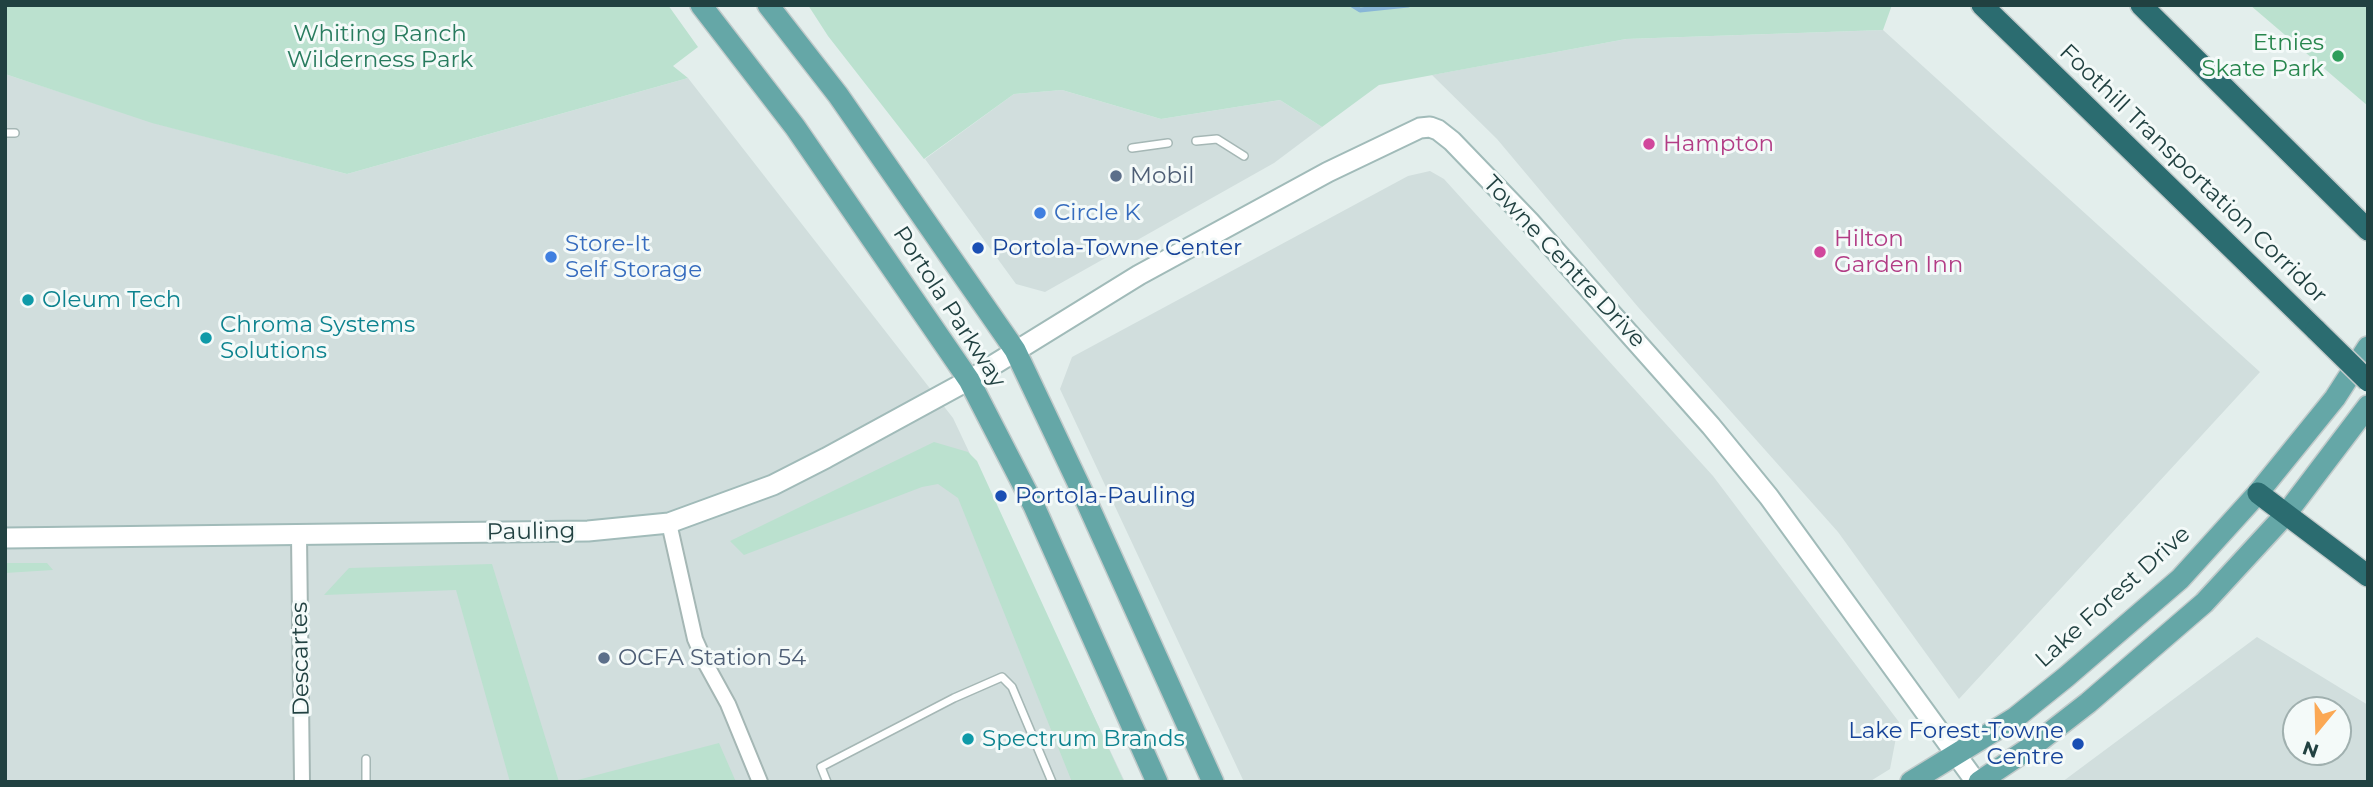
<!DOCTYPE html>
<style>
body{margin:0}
#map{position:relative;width:2373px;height:787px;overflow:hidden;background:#e3eeec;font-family:Montserrat,sans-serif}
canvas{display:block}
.frame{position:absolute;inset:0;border:7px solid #214141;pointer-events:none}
.north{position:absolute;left:2282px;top:696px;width:70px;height:70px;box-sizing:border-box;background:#f4faf9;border:2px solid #a0b0af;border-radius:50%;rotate:199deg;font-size:19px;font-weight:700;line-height:28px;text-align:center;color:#214141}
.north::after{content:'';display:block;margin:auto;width:24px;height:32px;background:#fba854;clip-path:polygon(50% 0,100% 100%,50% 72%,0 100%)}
</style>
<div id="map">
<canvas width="2373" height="787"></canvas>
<div class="frame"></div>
<div class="north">N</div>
</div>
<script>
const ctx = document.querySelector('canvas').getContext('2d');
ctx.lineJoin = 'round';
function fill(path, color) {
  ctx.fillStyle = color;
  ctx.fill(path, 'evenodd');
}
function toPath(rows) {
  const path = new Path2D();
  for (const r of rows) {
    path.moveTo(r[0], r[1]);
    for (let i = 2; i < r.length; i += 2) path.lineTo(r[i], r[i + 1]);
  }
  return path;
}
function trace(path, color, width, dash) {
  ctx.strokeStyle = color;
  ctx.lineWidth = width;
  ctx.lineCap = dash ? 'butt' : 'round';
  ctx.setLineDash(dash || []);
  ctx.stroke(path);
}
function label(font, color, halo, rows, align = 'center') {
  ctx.font = font + ' Montserrat,sans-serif';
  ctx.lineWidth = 6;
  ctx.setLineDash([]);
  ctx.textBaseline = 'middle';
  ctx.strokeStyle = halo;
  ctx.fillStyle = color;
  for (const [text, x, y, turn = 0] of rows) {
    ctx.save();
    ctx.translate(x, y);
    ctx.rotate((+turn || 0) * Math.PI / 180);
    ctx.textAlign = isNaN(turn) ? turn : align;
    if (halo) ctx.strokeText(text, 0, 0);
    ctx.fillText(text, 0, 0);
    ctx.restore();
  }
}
const built = toPath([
 [1883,30,2260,372,1959,699,1838,532,1638,307,1497,139,1432,75,1626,39],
 [5,74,158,124,347,174,688,78,953,418,1125,782,5,782],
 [1062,90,1161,119,1280,100,1322,127,1274,163,1045,292,1016,284,925,159,1014,94],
 [1430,171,1444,179,1713,476,1899,722,1890,769,1869,782,1244,782,1060,389,1072,357,1408,176],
 [2257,637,2368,705,2368,782,2062,782],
 [2338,710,2338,752,2296,752,2296,710]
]);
const green = toPath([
 [5,5,668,5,698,47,673,66,688,78,347,174,152,123,5,74],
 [808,5,1892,5,1883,30,1626,39,1379,85,1322,127,1280,100,1161,119,1062,90,1014,94,924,159,828,36],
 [2250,5,2368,5,2368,106],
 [934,442,968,452,977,461,1124,782,1072,782,958,498,938,484,922,487,744,555,730,541],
 [5,563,47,563,53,570,5,573],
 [492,564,559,782,510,782,456,590,324,595,349,568],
 [719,743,736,782,570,782]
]);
const stream = toPath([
 [1352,5,1360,10,1408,5]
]);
const lane = toPath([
 [5,133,15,133],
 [1196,141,1217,139,1244,156],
 [1132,148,1168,143],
 [366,782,366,759],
 [827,782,821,767,954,698,1002,677,1012,687,1052,782]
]);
const street = toPath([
 [669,523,695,639,706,664,728,704,760,782],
 [299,536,302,782]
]);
const secondary = toPath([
 [5,538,588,531,669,523,773,485,826,458,969,380,1139,275,1328,172,1420,128,1430,127,1438,130,1452,141,1529,221,1711,426,1769,497,1976,782]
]);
const primary = toPath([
 [701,5,795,127,969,380,1034,506,1157,782],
 [768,5,838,95,1015,350,1079,485,1213,782],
 [1911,782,2015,718,2066,677,2180,579,2258,493,2335,398,2368,347],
 [1979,782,2034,745,2088,703,2204,603,2286,514,2368,406]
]);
const highway = toPath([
 [1982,5,2316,330],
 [2141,5,2368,230],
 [2258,493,2368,576]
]);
const highwayBridge = toPath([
 [2316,330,2368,381]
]);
const markers = [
 [2338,56,7,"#2e9e5b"],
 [1649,144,7,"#d1479c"],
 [1116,176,7,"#5c6f8a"],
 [1040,213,7,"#3f7fe0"],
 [978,248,7,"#1a4fb4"],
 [1820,252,7,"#d1479c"],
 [551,257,7,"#3f7fe0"],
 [28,300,7,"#0f9aa8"],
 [206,338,7,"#0f9aa8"],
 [1001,496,7,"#1a4fb4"],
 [604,658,7,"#5c6f8a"],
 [968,739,7,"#0f9aa8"],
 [2078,744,7,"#1a4fb4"]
];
const parkNames = [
 ["Whiting Ranch",380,34],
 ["Wilderness Park",380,60]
];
const leisureNames = [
 ["Etnies",2324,43],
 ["Skate Park",2324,69]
];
const hotelNames = [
 ["Hampton",1663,144],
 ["Hilton",1834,239],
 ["Garden Inn",1834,265]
];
const streetNames = [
 ["Foothill Transportation Corridor",2193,174,44],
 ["Towne Centre Drive",1564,262,47],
 ["Portola Parkway",949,307,57],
 ["Pauling",531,532,-1],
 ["Lake Forest Drive",2113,597,-42],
 ["Descartes",301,659,-91]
];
const serviceNames = [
 ["Mobil",1130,176],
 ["OCFA Station 54",618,658]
];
const shopNames = [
 ["Circle K",1054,213],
 ["Store-It",565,244],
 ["Self Storage",565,270]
];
const transitNames = [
 ["Portola-Towne Center",992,248],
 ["Portola-Pauling",1015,496],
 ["Lake Forest-Towne",2064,731,"right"],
 ["Centre",2064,757,"right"]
];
const cultureNames = [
 ["Oleum Tech",42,300],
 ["Chroma Systems",220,325],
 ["Solutions",220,351],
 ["Spectrum Brands",982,739]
];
fill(built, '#d1dedd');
fill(green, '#bbe1cf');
trace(stream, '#88b6d7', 5);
trace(lane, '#a5b7b5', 10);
trace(street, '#a5b7b5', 18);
trace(secondary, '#a1bbb9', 23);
trace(primary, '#c1caca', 24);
trace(highway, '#c1caca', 24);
trace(lane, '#fff', 7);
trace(street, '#fff', 14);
trace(secondary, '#fff', 19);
trace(primary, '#65a7a7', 21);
trace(highway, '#2b6c70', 21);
trace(highwayBridge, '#c1caca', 24, []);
trace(highwayBridge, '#2b6c70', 21);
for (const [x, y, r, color] of markers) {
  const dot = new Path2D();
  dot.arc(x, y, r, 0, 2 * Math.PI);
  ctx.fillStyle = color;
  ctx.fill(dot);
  trace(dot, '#f4faf9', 2.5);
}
label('23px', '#287b5e', '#f4faf9', parkNames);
label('23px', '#27864d', '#f4faf9', leisureNames, 'right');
label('23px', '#b23c85', '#f4faf9', hotelNames, 'left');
label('23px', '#214141', '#f4faf9', streetNames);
label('23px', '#4e5e75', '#f4faf9', serviceNames, 'left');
label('23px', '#366cbe', '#f4faf9', shopNames, 'left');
label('23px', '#164399', '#f4faf9', transitNames, 'left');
label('23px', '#0d838f', '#f4faf9', cultureNames, 'left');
</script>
